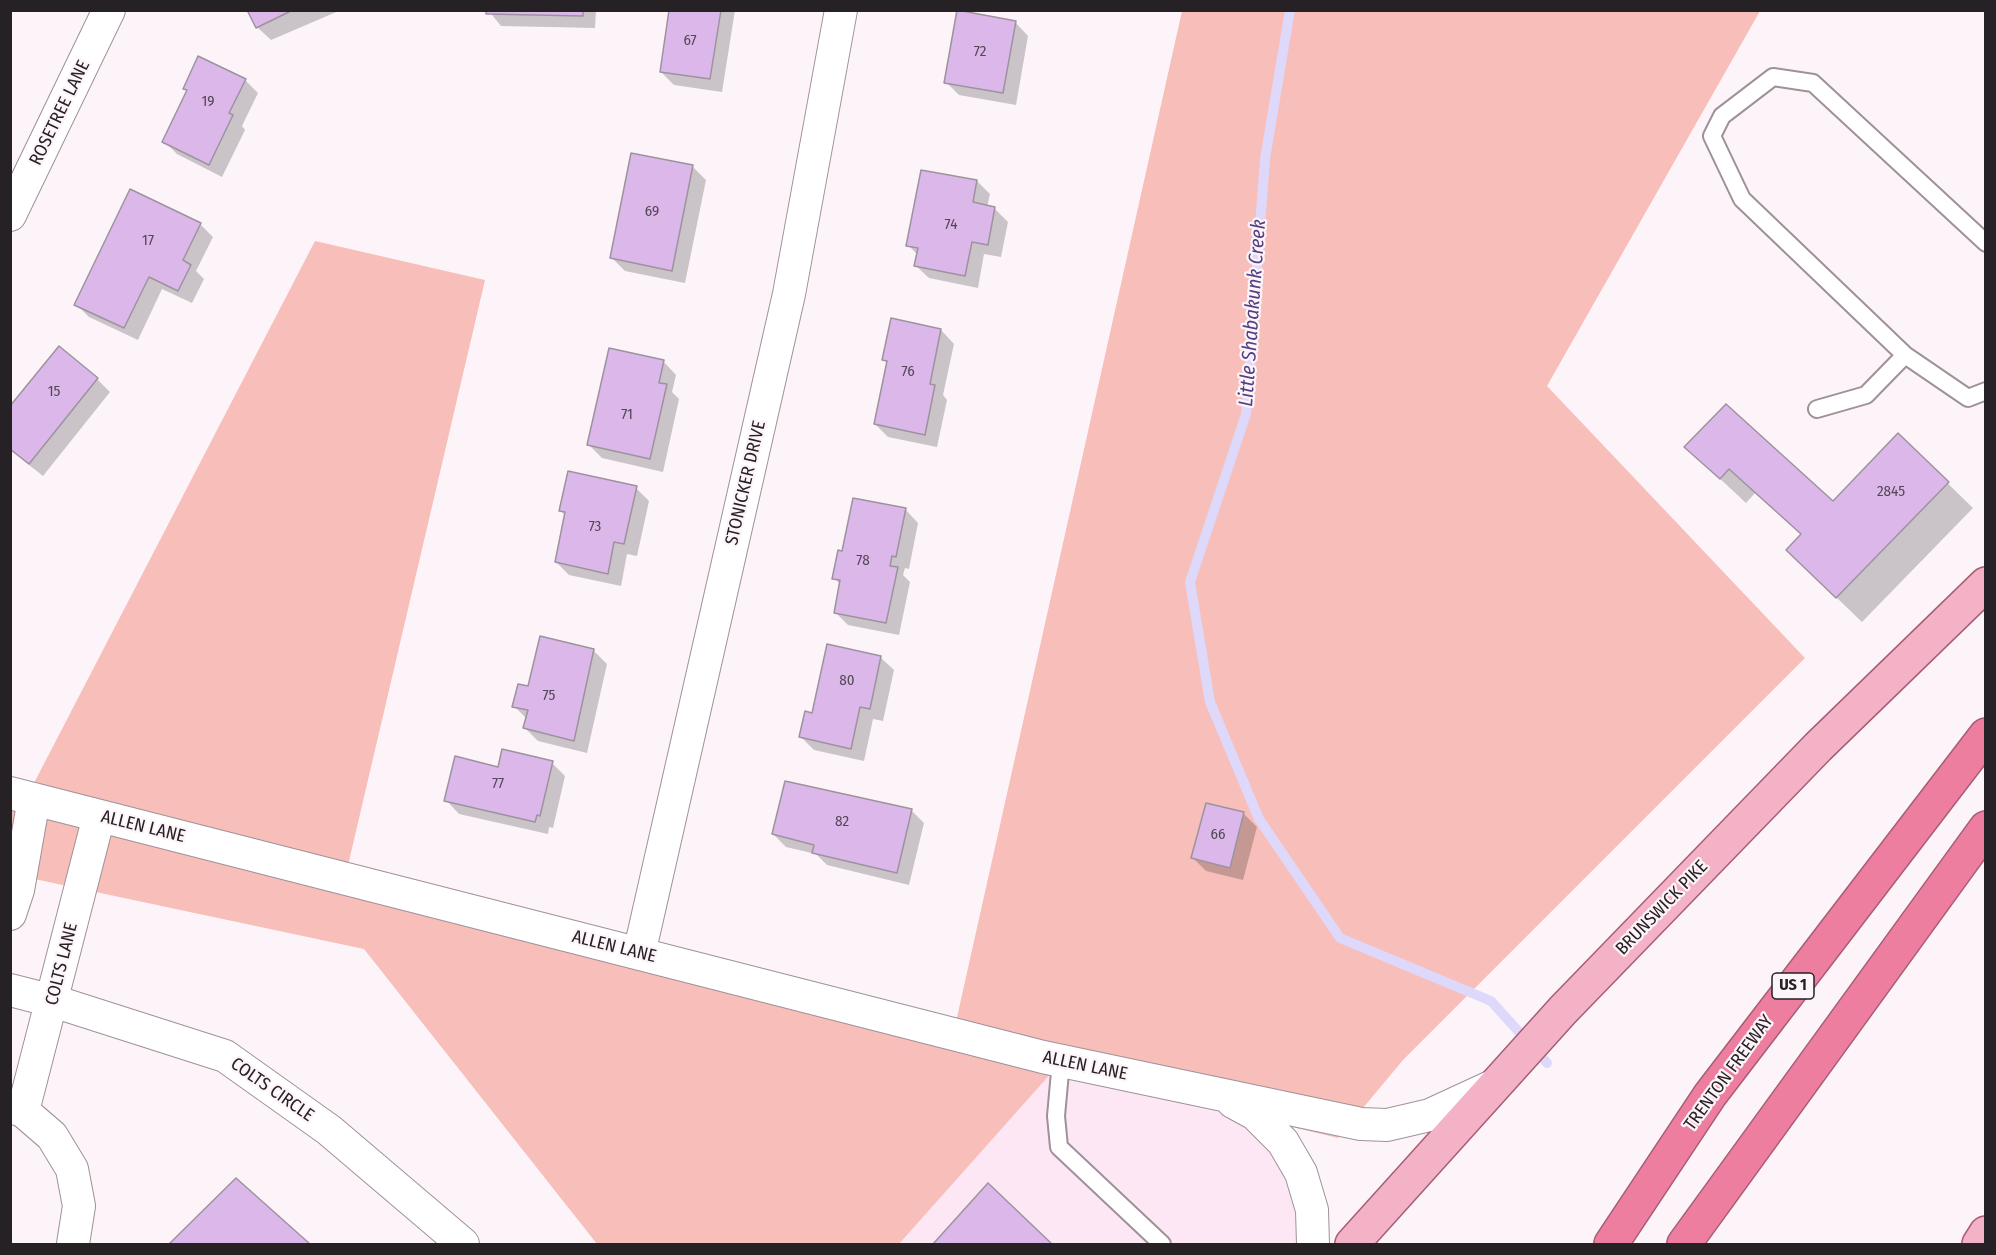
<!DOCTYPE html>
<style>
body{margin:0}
#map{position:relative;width:1996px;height:1255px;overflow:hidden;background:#fdf4fa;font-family:"Fira Sans Condensed",sans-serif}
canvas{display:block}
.frame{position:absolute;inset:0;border:12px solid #262124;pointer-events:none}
</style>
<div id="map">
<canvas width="1996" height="1255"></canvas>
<div class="frame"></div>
</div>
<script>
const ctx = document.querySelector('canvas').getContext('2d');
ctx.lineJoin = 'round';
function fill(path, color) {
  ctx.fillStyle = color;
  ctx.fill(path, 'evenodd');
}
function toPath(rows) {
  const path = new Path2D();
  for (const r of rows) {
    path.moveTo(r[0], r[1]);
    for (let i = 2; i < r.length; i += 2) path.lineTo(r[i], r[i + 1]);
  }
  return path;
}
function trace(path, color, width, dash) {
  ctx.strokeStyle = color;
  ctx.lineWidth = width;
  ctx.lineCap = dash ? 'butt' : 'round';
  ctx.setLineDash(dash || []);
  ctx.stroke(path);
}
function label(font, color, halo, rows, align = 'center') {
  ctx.font = font + ' "Fira Sans Condensed",sans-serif';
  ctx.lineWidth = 4.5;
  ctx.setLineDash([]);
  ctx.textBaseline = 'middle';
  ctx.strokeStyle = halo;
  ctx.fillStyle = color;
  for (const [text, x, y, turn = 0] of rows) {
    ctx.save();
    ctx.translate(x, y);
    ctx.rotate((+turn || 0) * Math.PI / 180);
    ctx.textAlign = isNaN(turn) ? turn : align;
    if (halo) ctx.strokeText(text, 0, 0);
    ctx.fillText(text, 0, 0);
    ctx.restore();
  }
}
const built = toPath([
 [1061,1061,1219,1094,1283,1142,1313,1244,899,1244]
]);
const green = toPath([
 [1182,11,1760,11,1547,386,1805,658,1403,1060,1338,1138,1259,1119,1061,1062,899,1244,597,1244,364,949,11,874,10,808,20,810,315,241,485,280,342,891,951,1044]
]);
const shadow = toPath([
 [249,10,341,10,271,40,257,27],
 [488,10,596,10,595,28,501,26],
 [671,10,735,10,722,92,674,85,661,72],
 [1015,22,1028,36,1016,105,959,95,946,82],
 [245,80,258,93,242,126,245,130,222,177,177,154,164,141,188,92,184,88],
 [693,167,706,180,685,283,625,271,612,258],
 [977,181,990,194,987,207,995,209,1008,222,1001,257,984,254,978,288,929,278,915,265,918,255,908,245],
 [200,224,213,237,196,271,204,279,192,303,162,289,138,340,89,317,76,304],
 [941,330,954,344,943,395,947,400,937,447,888,437,875,424,888,364,883,359],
 [663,361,676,375,672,392,679,399,663,472,602,458,589,445],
 [97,379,110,392,43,476,10,450,10,408],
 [1898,435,1973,508,1862,622,1813,575,1802,535,1755,493,1746,503,1686,447,1833,503],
 [636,488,649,501,637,556,627,554,621,586,569,575,556,562,566,516,561,511],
 [905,509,918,523,909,569,905,568,903,575,910,582,899,635,848,625,835,612,841,585,834,578,844,553],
 [594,651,607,664,587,753,538,741,525,728,527,719,514,706],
 [880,657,894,670,883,721,873,719,864,761,814,750,801,737,813,715],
 [552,763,565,776,553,828,549,827,548,834,459,814,446,800,499,769],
 [1207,805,1244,814,1257,827,1243,880,1206,871,1193,858],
 [911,810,924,823,909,885,827,865,816,854,786,847,773,834],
 [236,1180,308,1244,172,1244],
 [988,1185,1050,1244,935,1244]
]);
const stream = toPath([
 [1290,10,1265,159,1246,414,1190,582,1210,702,1259,819,1340,938,1491,1001,1547,1063]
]);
const building = toPath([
 [247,10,293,10,256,28,247,10],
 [486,10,583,10,583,16,486,14,486,10],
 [669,10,721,10,710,79,660,72,669,10],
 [957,10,1016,21,1003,93,944,83,957,10],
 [198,56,246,79,229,113,233,115,209,165,162,142,187,90,183,89,198,56],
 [631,153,693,165,672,271,610,258,631,153],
 [921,170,977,180,973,202,995,207,988,245,972,242,965,276,914,266,918,248,906,246,921,170],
 [130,189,201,223,183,260,191,265,178,291,149,277,124,328,74,305,130,189],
 [891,318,941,329,930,384,935,385,925,435,874,424,887,361,882,360,891,318],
 [59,346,98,378,29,464,10,449,10,406,59,346],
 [609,348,664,360,659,383,667,384,650,459,587,445,609,348],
 [1726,404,1833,501,1898,433,1949,482,1836,598,1786,550,1801,534,1729,469,1720,479,1684,447,1726,404],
 [568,471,637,486,624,544,614,542,608,574,555,562,565,512,559,511,568,471],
 [853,498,906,508,896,557,892,556,890,566,898,567,886,623,834,613,840,580,832,579,838,550,842,551,853,498],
 [540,636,594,649,574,741,523,728,528,710,512,707,518,684,528,686,540,636],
 [827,644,881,656,870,709,860,707,851,749,799,737,805,711,812,713,827,644],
 [502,749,553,761,540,816,537,815,535,822,444,801,455,756,498,767,502,749],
 [785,781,912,809,897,873,812,853,814,845,772,834,785,781],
 [1206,803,1244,812,1230,868,1191,858,1206,803],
 [236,1178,310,1244,169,1244,236,1178],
 [988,1183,1052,1244,933,1244,988,1183]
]);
const service = toPath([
 [1905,355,1968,398,1986,391],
 [1817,409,1866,395,1905,355,1742,199,1712,136,1722,116,1773,77,1813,83,1986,243],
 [1061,1061,1056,1116,1059,1147,1162,1244]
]);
const minor = toPath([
 [10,215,109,10],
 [10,793,1043,1057,1361,1124,1387,1125,1430,1115,1495,1085],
 [10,914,18,890,34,799],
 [639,954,789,294,841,10],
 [10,990,53,1001,225,1056,329,1130,463,1244],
 [1233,1102,1255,1114,1283,1142,1301,1173,1312,1210,1313,1244],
 [10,1107,23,1111,52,1136,72,1169,79,1206,73,1244],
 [23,1111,99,816]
]);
const primary = toPath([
 [1352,1244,1563,1010,1818,747,1986,584],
 [1979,1244,1986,1233]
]);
const motorway = toPath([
 [1611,1244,1710,1095,1986,735],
 [1684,1244,1986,828]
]);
const numberNames = [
 ["67",690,41],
 ["72",980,52],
 ["19",208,102],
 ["69",652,212],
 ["74",951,225],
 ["17",148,241],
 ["76",908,372],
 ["15",54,392],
 ["71",627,415],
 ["2845",1891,492],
 ["73",595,527],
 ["78",863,561],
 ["80",847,681],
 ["75",549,696],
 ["77",498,784],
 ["82",842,822],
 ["66",1218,835]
];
const shields = [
 [1793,986,42]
];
const shieldNames = [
 ["US 1",1793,986]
];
const streetNames = [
 ["ROSETREE LANE",60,113,-64],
 ["STONICKER DRIVE",746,483,-77],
 ["ALLEN LANE",143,827,14],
 ["BRUNSWICK PIKE",1662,908,-46],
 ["ALLEN LANE",614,947,14],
 ["COLTS LANE",62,964,-76],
 ["ALLEN LANE",1085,1066,12],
 ["TRENTON FREEWAY",1729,1073,-54],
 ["COLTS CIRCLE",272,1090,35]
];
const waterNames = [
 ["Little Shabakunk Creek",1253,313,-86]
];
fill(built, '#fde7f5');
fill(green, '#f8beb9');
fill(shadow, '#0003');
trace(stream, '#ded8fa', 10);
fill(building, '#dbb8e9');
trace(building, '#9c939f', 1.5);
trace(service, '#9f919a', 20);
trace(minor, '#9f919a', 34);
trace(primary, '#a75d75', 36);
trace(motorway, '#a75d75', 36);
trace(service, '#fff', 16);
trace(minor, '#fff', 32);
trace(primary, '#f4b2c6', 33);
trace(motorway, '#ed7ea0', 33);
label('15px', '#534755', null, numberNames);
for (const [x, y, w] of shields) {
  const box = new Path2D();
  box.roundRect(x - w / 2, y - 13, w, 26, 4.5);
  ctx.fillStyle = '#fdf4fa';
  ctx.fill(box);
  trace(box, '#262124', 1.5);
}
label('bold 16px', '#262124', null, shieldNames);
label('18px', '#262124', '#fdf4fa', streetNames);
label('italic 20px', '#524083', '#fdf4fa', waterNames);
</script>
